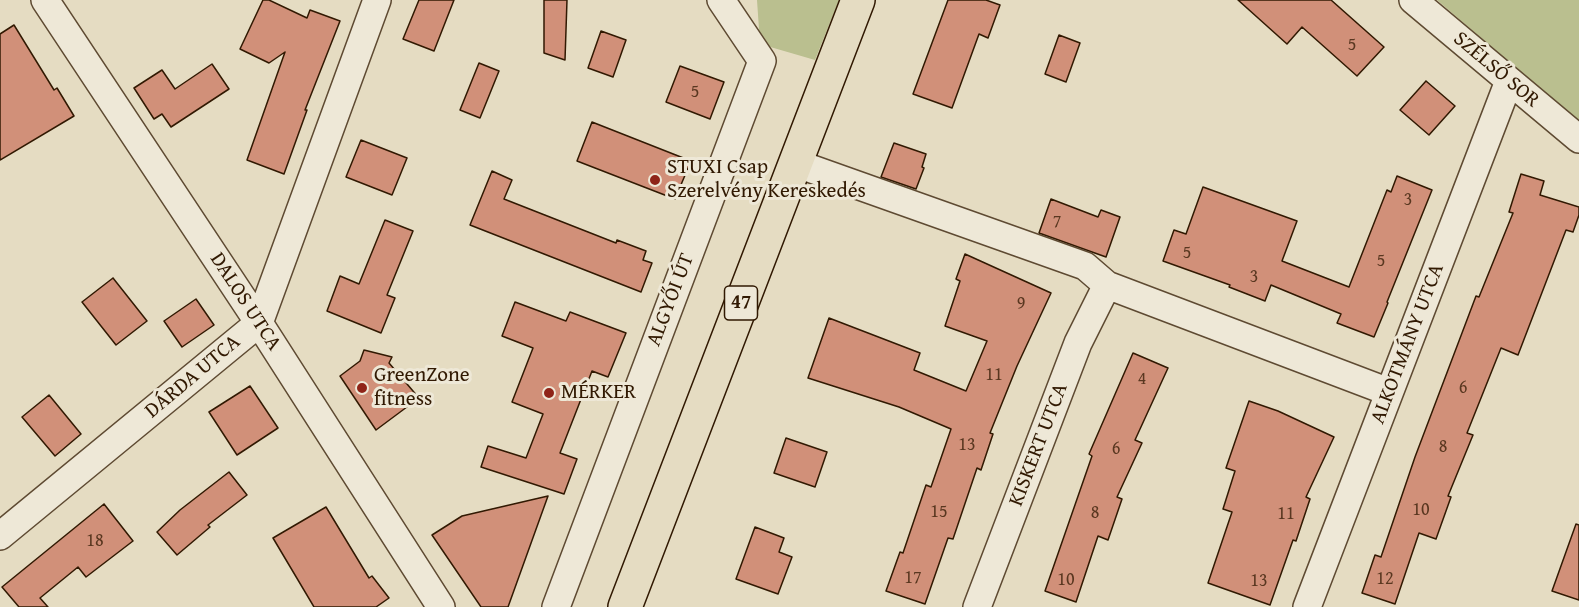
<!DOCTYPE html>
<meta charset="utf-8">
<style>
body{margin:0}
canvas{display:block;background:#e5dcc2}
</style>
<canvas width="1579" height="607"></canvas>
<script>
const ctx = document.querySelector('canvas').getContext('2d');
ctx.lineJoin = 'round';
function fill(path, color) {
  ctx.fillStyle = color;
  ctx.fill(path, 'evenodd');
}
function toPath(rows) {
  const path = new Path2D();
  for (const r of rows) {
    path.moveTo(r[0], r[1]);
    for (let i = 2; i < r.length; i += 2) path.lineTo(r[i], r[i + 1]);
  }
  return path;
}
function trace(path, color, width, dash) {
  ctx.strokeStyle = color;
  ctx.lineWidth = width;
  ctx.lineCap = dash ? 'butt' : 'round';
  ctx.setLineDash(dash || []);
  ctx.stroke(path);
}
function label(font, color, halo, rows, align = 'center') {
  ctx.font = font + ' "Gentium Book Plus",serif';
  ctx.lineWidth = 6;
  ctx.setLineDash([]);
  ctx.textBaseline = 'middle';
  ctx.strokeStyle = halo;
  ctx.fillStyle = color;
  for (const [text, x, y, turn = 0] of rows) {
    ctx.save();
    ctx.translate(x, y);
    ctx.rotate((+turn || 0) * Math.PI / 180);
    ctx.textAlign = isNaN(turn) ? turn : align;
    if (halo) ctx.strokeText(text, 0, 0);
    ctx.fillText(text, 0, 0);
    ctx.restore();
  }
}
const green = toPath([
 [757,0,839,0,815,60,760,44],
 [1437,0,1579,0,1579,120,1508,61]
]);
const building = toPath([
 [263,0,269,0,307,18,310,10,340,21,305,110,307,110,284,174,247,160,285,52,269,63,240,49,263,0],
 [419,0,454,0,434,51,403,39,419,0],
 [544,0,567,0,565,60,544,53,544,0],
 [948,0,986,0,1000,5,988,38,979,34,952,108,913,94,948,0],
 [1238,0,1331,0,1384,47,1357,76,1302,27,1287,44,1238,0],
 [14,25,54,90,57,88,74,116,0,160,0,34,14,25],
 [601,31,626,40,613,77,588,68,601,31],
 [1059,35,1080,43,1066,82,1045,74,1059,35],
 [479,63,499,71,480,118,460,110,479,63],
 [212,64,229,89,171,127,162,114,154,119,134,88,162,70,175,89,212,64],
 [680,66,724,82,710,119,666,102,680,66],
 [1426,81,1455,106,1429,135,1400,110,1426,81],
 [592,122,691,161,675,199,577,161,592,122],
 [361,140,407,158,392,195,346,177,361,140],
 [894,143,926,154,922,167,924,168,916,189,881,177,894,143],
 [492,171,512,180,504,199,616,243,617,240,646,251,643,260,652,263,641,292,470,225,492,171],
 [1521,174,1544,181,1540,195,1579,207,1579,215,1573,232,1566,230,1518,355,1501,348,1467,433,1473,435,1448,496,1451,497,1436,539,1419,533,1395,604,1362,593,1375,555,1381,557,1415,457,1462,333,1476,296,1479,297,1513,213,1509,212,1521,174],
 [1397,176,1432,190,1387,302,1388,303,1374,337,1337,323,1341,314,1271,285,1265,301,1229,287,1230,285,1163,261,1174,230,1186,234,1203,187,1297,221,1282,261,1349,287,1387,190,1391,192,1397,176],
 [1051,199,1098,217,1101,210,1120,217,1106,257,1039,233,1051,199],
 [385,220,413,231,387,295,395,298,381,333,327,311,340,276,359,284,385,220],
 [965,254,1051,293,1017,366,990,433,993,434,981,470,977,468,953,539,948,538,925,604,886,591,900,552,903,553,926,485,931,487,951,429,899,407,808,378,829,318,920,353,914,370,966,391,987,341,945,326,960,281,956,279,965,254],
 [113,278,147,321,116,345,82,302,113,278],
 [196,299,214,325,182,347,164,321,196,299],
 [515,302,566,321,570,312,626,333,608,377,592,371,560,453,577,459,564,494,481,467,488,446,526,458,543,414,512,402,533,348,502,336,515,302],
 [364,350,392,357,389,363,419,398,376,430,340,376,360,361,364,350],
 [1133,353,1168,368,1135,440,1142,443,1117,497,1122,499,1108,540,1098,536,1076,602,1045,591,1092,456,1089,454,1133,353],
 [250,386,278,428,237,455,209,412,250,386],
 [49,395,81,434,55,456,22,417,49,395],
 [1249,401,1278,411,1334,437,1306,497,1310,499,1296,541,1293,540,1270,605,1208,583,1232,512,1223,509,1235,471,1226,468,1249,401],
 [786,438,827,452,815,487,774,473,786,438],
 [229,472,247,495,208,525,210,527,177,555,157,532,180,510,229,472],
 [548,496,508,607,481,607,432,535,462,516,548,496],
 [104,504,133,541,86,577,78,567,40,598,48,607,19,607,2,587,104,504],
 [326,507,369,578,372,576,389,598,376,607,314,607,273,538,326,507],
 [1576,524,1579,525,1579,600,1552,591,1576,524],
 [755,527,784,538,779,552,792,557,778,594,736,579,755,527]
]);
const minor = toPath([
 [45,0,259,323,441,607],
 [1413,0,1579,139],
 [795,163,1085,266,1107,285,1389,392],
 [0,536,259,323,377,0],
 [556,607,762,61,721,0],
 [977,607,1078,343,1107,285],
 [1307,607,1509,81]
]);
const major = toPath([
 [625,607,858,0]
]);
const markers = [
 [655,180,6,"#8f2418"],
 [362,388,6,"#8f2418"],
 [549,393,6,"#8f2418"]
];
const numberNames = [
 ["5",1352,45],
 ["5",695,92],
 ["3",1408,200],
 ["7",1057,222],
 ["5",1187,253],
 ["5",1381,261],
 ["3",1254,277],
 ["9",1021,304],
 ["11",994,375],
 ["4",1142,379],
 ["6",1463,388],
 ["13",967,445],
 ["8",1443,447],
 ["6",1116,449],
 ["10",1421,510],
 ["15",939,512],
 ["8",1095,513],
 ["11",1286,514],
 ["18",95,541],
 ["17",913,578],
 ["12",1385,579],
 ["10",1066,580],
 ["13",1259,581]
];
const shields = [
 [741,303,33]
];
const shieldNames = [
 ["47",741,303]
];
const streetNames = [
 ["SZÉLSŐ SOR",1496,70,40],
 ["ALGYŐI ÚT",671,300,-69],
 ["DALOS UTCA",245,302,57],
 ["ALKOTMÁNY UTCA",1408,344,-69],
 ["DÁRDA UTCA",193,377,-40],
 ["KISKERT UTCA",1039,445,-69]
];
const poiNames = [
 ["STUXI Csap",667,168],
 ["Szerelvény Kereskedés",667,192],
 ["GreenZone",374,376],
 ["fitness",374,400],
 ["MÉRKER",561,393]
];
fill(green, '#babf8f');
fill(building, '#d19079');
trace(building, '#311902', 1.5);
trace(minor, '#5e4a32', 30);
trace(major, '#311902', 36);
trace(minor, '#eee8d7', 27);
trace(major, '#e5dcc2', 33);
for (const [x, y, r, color] of markers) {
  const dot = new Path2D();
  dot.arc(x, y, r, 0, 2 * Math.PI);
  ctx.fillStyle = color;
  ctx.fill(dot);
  trace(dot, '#eee8d7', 2);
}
label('18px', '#593720', null, numberNames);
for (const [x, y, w] of shields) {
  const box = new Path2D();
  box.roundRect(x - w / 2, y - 17, w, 34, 4.5);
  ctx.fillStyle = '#eee8d7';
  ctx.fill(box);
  trace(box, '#311902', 1.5);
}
label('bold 20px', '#311902', null, shieldNames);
label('21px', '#311902', '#eee8d7', streetNames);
label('21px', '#311902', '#eee8d7', poiNames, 'left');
</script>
